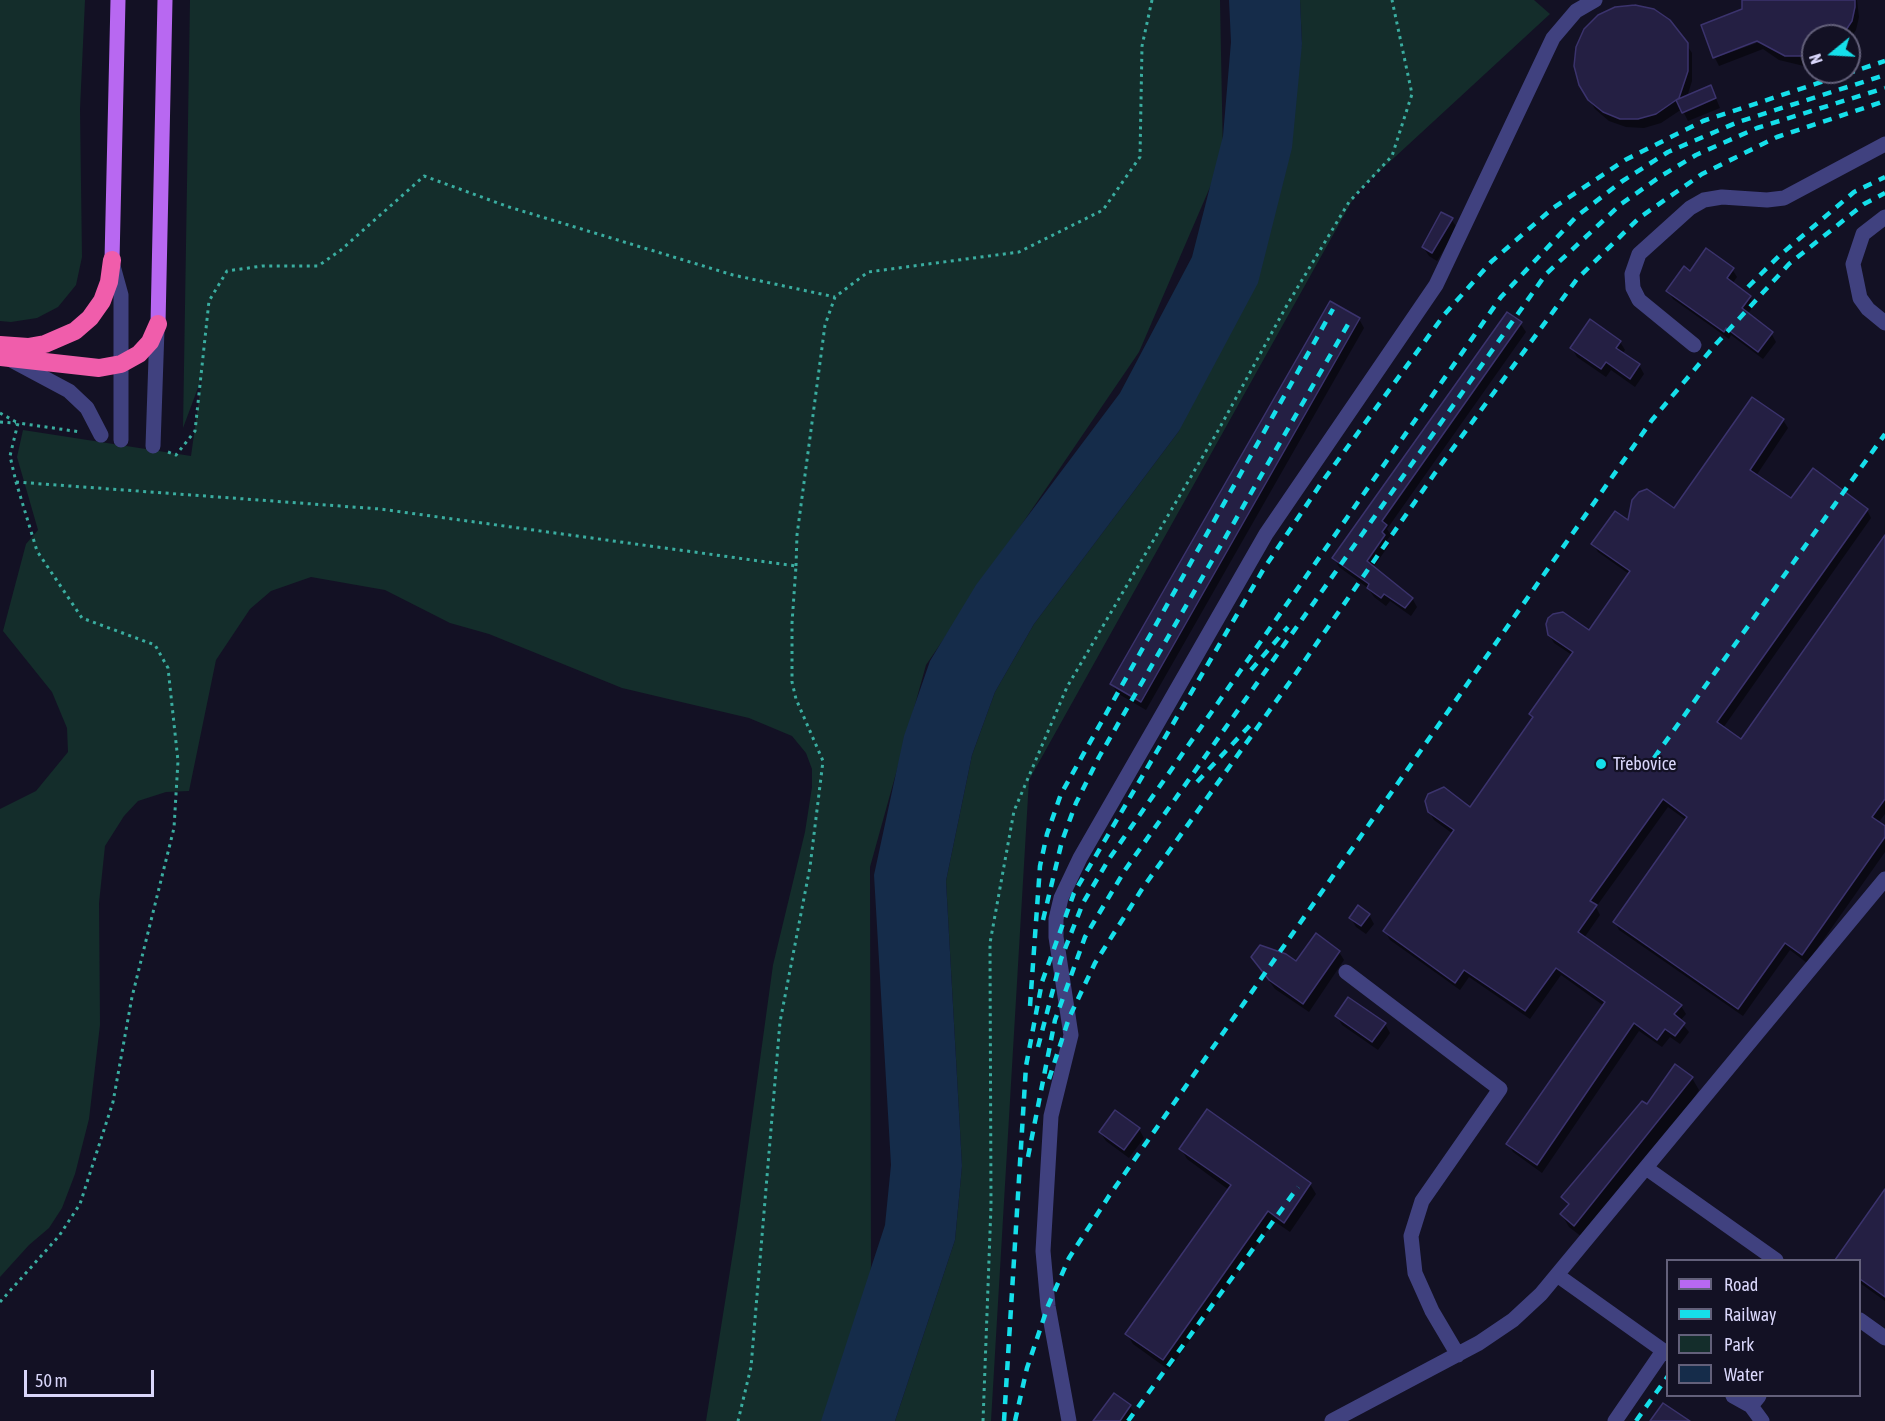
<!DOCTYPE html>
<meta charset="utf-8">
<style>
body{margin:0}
#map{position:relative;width:1885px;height:1421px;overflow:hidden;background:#131124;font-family:"Asap Condensed",sans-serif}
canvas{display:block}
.legend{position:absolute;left:1666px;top:1259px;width:195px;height:138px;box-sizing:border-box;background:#131124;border:2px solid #63607a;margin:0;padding:8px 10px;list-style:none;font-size:18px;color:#dad7fb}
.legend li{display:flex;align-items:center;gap:12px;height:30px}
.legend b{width:30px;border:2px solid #63607a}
.north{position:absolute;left:1801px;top:24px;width:60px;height:60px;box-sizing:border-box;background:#131124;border:2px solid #63607a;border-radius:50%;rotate:252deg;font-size:16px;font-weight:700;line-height:24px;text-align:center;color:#dad7fb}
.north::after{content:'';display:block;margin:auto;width:21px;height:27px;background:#15dfea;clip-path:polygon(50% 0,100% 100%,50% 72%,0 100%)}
.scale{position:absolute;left:24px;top:1370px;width:130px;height:27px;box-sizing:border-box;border:3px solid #dad7fb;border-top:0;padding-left:8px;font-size:18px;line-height:21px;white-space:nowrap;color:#dad7fb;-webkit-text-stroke:4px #131124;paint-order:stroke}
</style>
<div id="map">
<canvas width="1885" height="1421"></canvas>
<ul class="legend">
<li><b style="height:8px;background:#b868f1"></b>Road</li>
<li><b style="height:8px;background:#15dfea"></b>Railway</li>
<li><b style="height:16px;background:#142d2b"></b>Park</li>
<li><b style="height:16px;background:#152c4a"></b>Water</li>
</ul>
<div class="north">N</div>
<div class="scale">50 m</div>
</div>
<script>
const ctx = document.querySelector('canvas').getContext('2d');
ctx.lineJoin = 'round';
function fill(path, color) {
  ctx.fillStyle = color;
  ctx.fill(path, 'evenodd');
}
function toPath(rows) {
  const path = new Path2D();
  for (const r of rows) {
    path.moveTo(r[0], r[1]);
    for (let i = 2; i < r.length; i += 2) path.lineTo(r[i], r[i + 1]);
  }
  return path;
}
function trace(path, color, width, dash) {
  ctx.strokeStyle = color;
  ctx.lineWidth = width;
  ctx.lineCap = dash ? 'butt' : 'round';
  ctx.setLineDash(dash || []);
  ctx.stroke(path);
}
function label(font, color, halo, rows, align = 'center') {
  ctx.font = font + ' "Asap Condensed",sans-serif';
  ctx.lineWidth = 4.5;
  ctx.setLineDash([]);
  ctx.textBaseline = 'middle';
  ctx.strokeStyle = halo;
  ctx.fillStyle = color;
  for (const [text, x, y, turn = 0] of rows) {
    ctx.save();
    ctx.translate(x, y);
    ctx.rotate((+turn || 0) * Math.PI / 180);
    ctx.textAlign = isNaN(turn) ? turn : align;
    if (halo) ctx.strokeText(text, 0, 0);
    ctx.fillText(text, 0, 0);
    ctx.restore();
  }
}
const green = toPath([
 [0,0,85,0,80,109,82,257,76,285,58,307,37,318,11,322,0,321],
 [190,0,1220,0,1223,157,1139,352,926,665,870,867,871,1265,868,1314,837,1421,706,1421,737,1227,773,965,805,832,812,787,812,769,806,753,792,736,749,718,622,688,489,634,450,623,385,590,311,577,271,591,250,609,216,660,189,791,166,792,138,801,124,816,105,846,99,903,100,1025,89,1119,75,1174,62,1208,49,1228,29,1245,0,1277,0,809,36,791,68,752,67,728,52,692,3,631,26,544,38,530,17,457,23,430,191,456,202,377,183,428],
 [1300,0,1534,0,1550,14,1357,192,1029,780,991,1421,895,1421,955,1240,962,1166,946,881,972,755,995,692,1034,624,1179,431,1302,44]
]);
const water = toPath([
 [1229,0,1300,0,1302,44,1292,148,1258,283,1179,431,1034,624,995,692,972,755,946,881,962,1166,955,1240,895,1421,821,1421,885,1225,891,1165,874,875,904,736,930,661,976,585,1120,393,1192,257,1223,136,1231,42]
]);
const shadow = toPath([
 [1745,0,1857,0,1859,17,1856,30,1849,40,1849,36,1813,36,1813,64,1804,66,1779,60,1763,49,1719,66,1715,58,1765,40,1744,10],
 [1686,44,1692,53,1692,81,1687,97,1715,96,1720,108,1688,121,1682,109,1661,123,1644,128,1626,127,1609,121,1595,109,1586,94],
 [1452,220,1457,228,1437,261,1429,256,1423,247],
 [1732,269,1737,277,1732,284,1750,297,1754,305,1748,314,1771,333,1776,342,1763,359,1731,335,1729,339,1673,299,1668,291,1690,273],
 [1359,319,1364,328,1146,710,1117,693,1112,684],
 [1520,323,1526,332,1387,529,1391,535,1387,540,1389,545,1373,568,1412,598,1417,607,1411,616,1390,601,1386,606,1374,597,1368,588,1339,567,1334,558],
 [1620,342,1625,350,1622,354,1639,365,1644,374,1635,387,1611,370,1606,377,1577,357,1572,348],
 [1783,420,1788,428,1756,476,1792,500,1867,510,1871,518,1723,728,1742,741,1885,537,1885,814,1878,823,1885,828,1885,852,1807,963,1790,950,1743,1016,1619,930,1615,922,1686,820,1668,807,1596,907,1600,915,1584,938,1681,1006,1686,1014,1680,1021,1689,1032,1680,1044,1670,1037,1662,1047,1639,1031,1542,1173,1513,1152,1508,1144,1604,1006,1561,975,1530,1019,1469,977,1460,990,1390,940,1385,931,1453,834,1434,820,1429,811,1471,809,1533,719,1531,714,1572,655,1554,643,1549,634,1589,632,1629,574,1598,552,1593,544,1629,523,1674,510],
 [1369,915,1374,924,1366,934,1356,927,1351,918],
 [1339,952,1344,960,1309,1012,1275,989,1252,958,1297,963],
 [1337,1016,1385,1024,1390,1033,1378,1050,1342,1025],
 [1692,1078,1699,1090,1688,1107,1582,1237,1569,1227,1562,1215,1569,1207,1563,1197,1647,1106],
 [1139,1129,1144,1138,1129,1158,1106,1141,1100,1132],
 [1181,1149,1310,1184,1316,1194,1290,1232,1274,1221,1169,1370,1133,1344,1127,1334,1229,1190,1187,1159],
 [1885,1192,1885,1301,1860,1283,1860,1260,1837,1260],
 [1130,1406,1135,1415,1131,1421,1095,1421]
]);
const building = toPath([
 [1742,0,1855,0,1855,7,1852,21,1842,36,1813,36,1813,56,1785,56,1757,41,1713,58,1701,25,1742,9,1742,0],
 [1635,5,1654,9,1670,20,1688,43,1688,71,1679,98,1656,114,1638,119,1620,119,1603,112,1588,100,1579,85,1574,66,1576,47,1584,29,1598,15,1615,7,1635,5],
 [1711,85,1716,98,1682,113,1676,100,1711,85],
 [1441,212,1453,218,1432,253,1422,247,1441,212],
 [1706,248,1734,268,1727,278,1751,296,1742,308,1773,332,1758,352,1726,328,1724,332,1666,291,1684,266,1690,271,1706,248],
 [1330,301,1360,318,1141,702,1110,684,1330,301],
 [1507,312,1522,322,1382,521,1387,525,1382,532,1385,535,1367,561,1413,598,1405,608,1384,594,1381,598,1367,588,1369,584,1332,558,1507,312],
 [1590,319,1621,341,1616,348,1640,364,1630,379,1606,362,1601,369,1570,348,1590,319],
 [1752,397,1784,419,1750,470,1791,498,1813,468,1868,509,1717,722,1741,739,1885,535,1885,799,1872,817,1885,826,1885,837,1802,955,1785,943,1738,1009,1613,922,1687,817,1663,799,1590,901,1597,905,1578,932,1682,1005,1674,1014,1685,1023,1675,1036,1665,1029,1657,1040,1634,1023,1537,1165,1506,1144,1605,1002,1556,968,1525,1011,1464,970,1455,983,1383,931,1454,830,1428,812,1425,801,1428,794,1444,787,1470,807,1533,717,1529,714,1573,652,1548,635,1546,624,1548,618,1553,614,1563,612,1589,630,1630,571,1591,544,1615,511,1628,520,1632,500,1639,492,1647,489,1674,508,1752,397],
 [1358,905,1370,914,1361,926,1349,918,1358,905],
 [1316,933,1340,951,1303,1004,1269,980,1251,957,1260,945,1286,954,1296,961,1316,933],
 [1348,997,1386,1023,1372,1042,1335,1016,1348,997],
 [1675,1064,1693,1077,1574,1226,1560,1214,1569,1204,1561,1197,1642,1101,1647,1104,1675,1064],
 [1207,1109,1311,1183,1284,1223,1268,1211,1163,1360,1125,1334,1231,1185,1179,1149,1207,1109],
 [1115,1110,1140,1128,1124,1150,1099,1132,1115,1110],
 [1885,1189,1885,1297,1860,1279,1860,1260,1835,1260,1885,1189],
 [1114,1393,1131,1405,1120,1421,1093,1421,1114,1393],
 [1663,1403,1690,1421,1650,1421,1663,1403]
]);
const path = toPath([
 [0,413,18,423],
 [0,422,16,423],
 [168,452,176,455,195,431,209,301,227,271,262,266,318,266,341,250,424,176,509,207,733,275,835,297],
 [16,482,380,509,796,566,792,623,792,682,796,699,823,761,810,867,780,1022,751,1367,738,1421],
 [796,566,797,535,825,325,835,297,868,272,1019,252,1103,210,1140,157,1142,46,1152,0],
 [0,1302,59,1236,80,1204,113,1102,132,997,174,828,178,761,168,668,155,645,82,618,37,551,16,482,10,456,18,423,81,432],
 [983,1421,991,1206,990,943,1014,811,1067,687,1219,429,1287,305,1349,202,1392,156,1412,94,1392,0]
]);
const minor = toPath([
 [1885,217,1863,234,1853,264,1860,298,1868,309,1885,323],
 [113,266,121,295,121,440],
 [1694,345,1639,300,1633,288,1632,274,1639,254,1690,208,1704,200,1722,197,1767,200,1784,198,1885,144],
 [11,360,69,391,87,408,101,435],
 [153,446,157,329],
 [1346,972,1500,1089,1422,1201,1411,1236,1415,1273,1432,1311,1458,1355],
 [1646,1168,1776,1260],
 [1557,1275,1668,1354],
 [1860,1320,1885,1338],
 [1733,1396,1751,1406],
 [1759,1396,1751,1406,1762,1421],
 [1069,1421,1048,1306,1043,1251,1051,1116,1071,1035,1056,937,1056,919,1061,898,1080,858,1266,534,1436,285,1553,38,1576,11,1595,0],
 [1332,1421,1479,1343,1513,1320,1541,1294,1885,879],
 [1615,1421,1663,1351]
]);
const major = toPath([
 [112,260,118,0],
 [158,324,165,0]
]);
const highway = toPath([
 [0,345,28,347,45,344,75,331,90,318,102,301,109,282,112,260],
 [0,357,99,368,121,364,139,354,150,342,158,324]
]);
const rail = toPath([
 [1748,287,1779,256,1854,192,1885,177],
 [1251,670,1288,627],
 [1654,758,1885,434],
 [1197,782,1254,721],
 [1043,920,1062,841,1076,803,1099,757,1350,321],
 [1030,1006,1040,866,1047,834,1061,794,1333,309],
 [1038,1047,1061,959,1083,903,1109,859,1501,297,1577,216,1621,182,1668,152,1738,122,1885,75],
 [1049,1079,1069,1018,1095,963,1142,889,1292,679,1435,473,1577,279,1639,218,1702,174,1777,137,1885,101],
 [1028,1157,1055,1020,1085,937,1125,870,1546,274,1621,204,1661,176,1696,155,1757,128,1885,88],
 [1004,1421,1026,1066,1042,982,1074,893,1263,570,1322,482,1444,315,1491,262,1553,208,1625,160,1703,121,1885,61],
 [1015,1421,1027,1368,1048,1306,1069,1258,1109,1196,1652,420,1716,344,1789,264,1864,204,1885,193],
 [1128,1421,1298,1187],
 [1636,1421,1668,1376]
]);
const markers = [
 [1601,764,6,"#15dfea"]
];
const poiNames = [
 ["Třebovice",1613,764]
];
fill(green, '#142d2b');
fill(water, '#152c4a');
fill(shadow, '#0007');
fill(building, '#241f43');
trace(building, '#3b336d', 1.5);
trace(path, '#3aada0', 3, [3, 4.5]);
trace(minor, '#40417f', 15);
trace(major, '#b868f1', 15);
trace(highway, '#f05dab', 18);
trace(rail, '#15dfea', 4.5, [9, 8]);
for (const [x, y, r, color] of markers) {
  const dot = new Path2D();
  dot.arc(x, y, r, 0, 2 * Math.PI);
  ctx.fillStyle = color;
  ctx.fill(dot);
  trace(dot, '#131124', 2);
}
label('18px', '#dad7fb', '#131124', poiNames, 'left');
</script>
